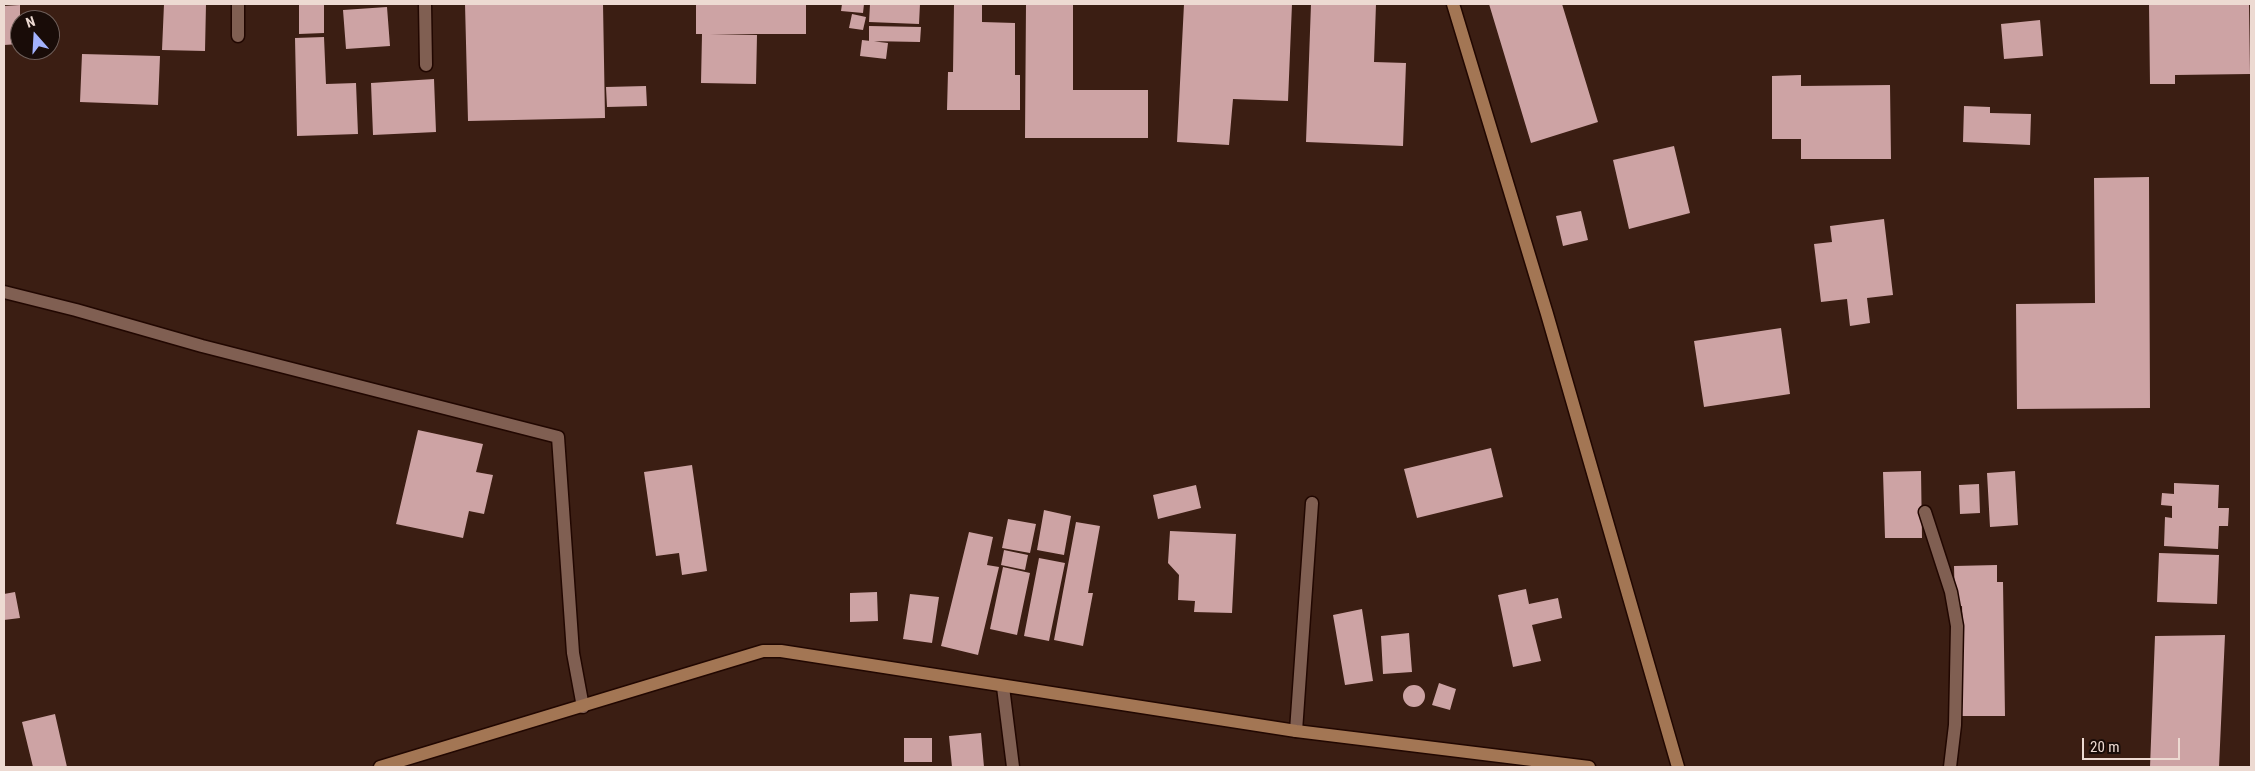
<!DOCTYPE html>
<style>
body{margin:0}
#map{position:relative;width:2255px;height:771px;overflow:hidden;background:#3b1e13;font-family:"Roboto Condensed",sans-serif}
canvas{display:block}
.frame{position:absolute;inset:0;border:5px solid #eddad2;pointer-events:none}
.north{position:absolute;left:10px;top:10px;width:50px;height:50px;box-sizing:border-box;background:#190c08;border:1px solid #6e5e59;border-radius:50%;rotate:341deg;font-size:14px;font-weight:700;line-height:20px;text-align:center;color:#eddad2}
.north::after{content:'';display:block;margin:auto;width:18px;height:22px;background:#a3b2fd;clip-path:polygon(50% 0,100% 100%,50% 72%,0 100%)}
.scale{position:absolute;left:2082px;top:738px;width:98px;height:22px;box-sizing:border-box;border:2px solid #eddad2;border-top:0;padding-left:6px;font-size:15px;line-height:18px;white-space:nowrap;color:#eddad2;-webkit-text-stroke:4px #190c08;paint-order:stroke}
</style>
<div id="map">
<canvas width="2255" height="771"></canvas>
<div class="frame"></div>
<div class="north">N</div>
<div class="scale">20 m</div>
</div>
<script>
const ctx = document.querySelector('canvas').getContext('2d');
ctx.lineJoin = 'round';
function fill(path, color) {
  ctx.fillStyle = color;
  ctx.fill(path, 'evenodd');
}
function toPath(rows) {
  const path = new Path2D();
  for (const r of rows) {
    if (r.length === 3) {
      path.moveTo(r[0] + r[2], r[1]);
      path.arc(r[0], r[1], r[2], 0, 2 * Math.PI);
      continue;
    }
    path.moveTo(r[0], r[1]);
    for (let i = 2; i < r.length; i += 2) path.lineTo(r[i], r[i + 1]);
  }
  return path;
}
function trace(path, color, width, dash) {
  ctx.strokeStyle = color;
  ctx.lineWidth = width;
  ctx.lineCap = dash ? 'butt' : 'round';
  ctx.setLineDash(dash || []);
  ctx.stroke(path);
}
const building = toPath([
 [164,4,206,4,205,51,162,50],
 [299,4,324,4,324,33,299,34],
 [465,4,603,4,605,118,468,121],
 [696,4,806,4,806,34,710,34,757,35,756,84,701,83,702,34,696,34],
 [842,4,864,4,863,13,841,11],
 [870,4,920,4,919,24,869,22],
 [954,4,982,5,982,22,1015,23,1015,75,1020,75,1020,110,947,110,948,72,953,72],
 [1026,4,1073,4,1073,90,1148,90,1148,138,1025,138],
 [1184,4,1292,4,1288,101,1233,99,1229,145,1177,142],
 [1311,4,1376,4,1374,62,1406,63,1403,146,1306,142],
 [1489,4,1562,4,1598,122,1531,143],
 [2149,4,2249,4,2250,74,2175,75,2175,84,2150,84],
 [20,5,20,44,4,45,4,6],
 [387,7,390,46,346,49,343,10],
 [852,14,866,17,863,30,849,28],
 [2040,20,2043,56,2004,59,2001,24],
 [869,26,921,27,920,42,869,41],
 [324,37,326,84,356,83,358,134,297,136,295,38],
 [862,40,888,43,886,59,860,56],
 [82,54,160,56,158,105,80,102],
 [1801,75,1801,86,1890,85,1891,159,1801,159,1801,139,1772,139,1772,76],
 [434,79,436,132,373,135,371,83],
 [646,86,647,106,607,107,606,87],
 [1964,106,1990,107,1990,113,2031,114,2030,145,1963,142],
 [1674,146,1690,213,1629,229,1613,160],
 [2149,177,2150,408,2017,409,2016,304,2095,303,2094,178],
 [1581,211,1588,240,1563,246,1556,216],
 [1884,219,1893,295,1867,298,1870,323,1850,326,1847,299,1821,302,1814,244,1832,242,1830,226],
 [1781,328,1790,394,1704,407,1694,341],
 [418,430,483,444,476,472,493,475,484,514,469,511,463,538,396,524],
 [1491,448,1503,497,1417,518,1404,469],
 [692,465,707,571,682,575,679,553,656,556,644,472],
 [1921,471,1922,538,1885,538,1883,472],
 [2015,471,2018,525,1990,527,1987,473],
 [2174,483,2219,485,2218,508,2229,508,2228,526,2219,526,2218,549,2164,546,2165,517,2172,518,2172,506,2161,505,2162,493,2174,494],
 [1979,484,1980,513,1960,514,1959,485],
 [1196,485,1201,508,1158,519,1153,495],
 [1044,510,1071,516,1064,555,1037,550],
 [1008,519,1036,524,1030,553,1002,548],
 [1076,522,1100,526,1088,593,1093,593,1083,646,1054,640],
 [1170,531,1236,534,1232,613,1194,612,1195,601,1178,600,1179,575,1168,563],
 [969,532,993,537,987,565,999,567,978,655,941,646],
 [1004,550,1028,555,1025,570,1001,565],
 [2159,553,2219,555,2217,604,2157,602],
 [1039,558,1065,563,1049,641,1024,636],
 [1997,565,1997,582,2003,582,2005,716,1958,716,1958,634,1963,634,1962,606,1955,607,1954,566],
 [1003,567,1030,573,1017,635,990,629],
 [1526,589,1529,604,1558,598,1562,618,1532,625,1541,661,1513,667,1498,595],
 [15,592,20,618,4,620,4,594],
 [877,592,878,621,850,622,850,593],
 [910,594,939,597,932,643,903,639],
 [1362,609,1373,681,1345,685,1333,615],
 [1409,633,1412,672,1383,674,1381,636],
 [2225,635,2219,767,2150,767,2155,636],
 [1439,683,1456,689,1450,710,1432,705],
 [1414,696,11],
 [55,714,67,767,33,767,22,722],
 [981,733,984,767,952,767,949,736],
 [904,738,932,738,932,762,904,762]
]);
const lane = toPath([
 [238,4,238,36],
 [425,4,426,65],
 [1296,731,1312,503]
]);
const street = toPath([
 [4,292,76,310,202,346,558,437,573,653,583,707],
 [1925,512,1951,592,1957,626,1955,725,1950,767],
 [1003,687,1013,767]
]);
const secondary = toPath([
 [1453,4,1547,314,1678,767],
 [380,767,763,651,781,651,1296,731,1589,767]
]);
fill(building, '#cda3a4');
trace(lane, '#210701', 15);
trace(street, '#210701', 15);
trace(secondary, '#210701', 15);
trace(lane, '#805f52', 12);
trace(street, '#805f52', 12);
trace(secondary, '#a37654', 12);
</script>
